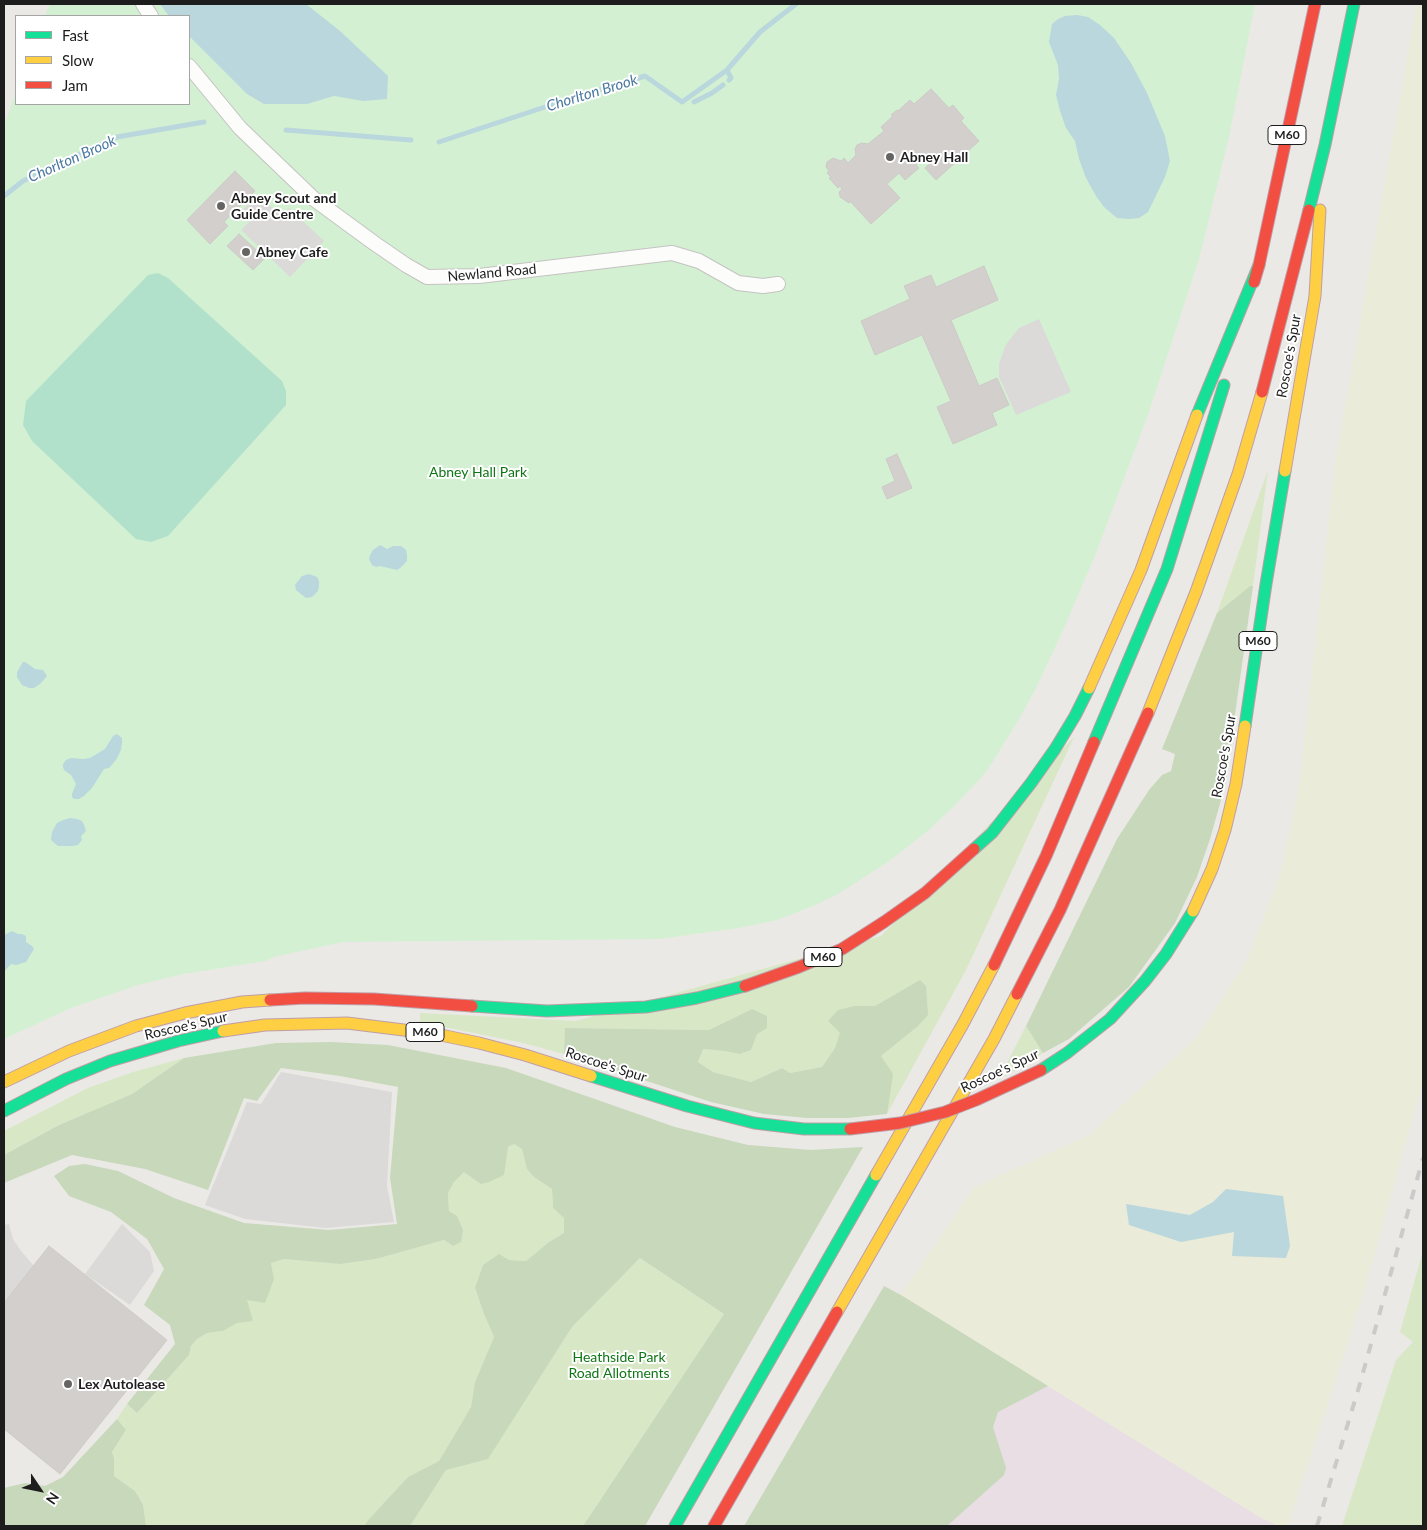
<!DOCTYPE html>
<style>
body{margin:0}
#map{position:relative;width:1427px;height:1530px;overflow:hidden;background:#ebe9e5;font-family:Lato,sans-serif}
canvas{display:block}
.frame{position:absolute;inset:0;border:5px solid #1d1d1d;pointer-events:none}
.legend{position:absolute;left:15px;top:15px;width:175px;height:90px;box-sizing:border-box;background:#fff;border:1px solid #a5a5a5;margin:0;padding:6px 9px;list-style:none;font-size:15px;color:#1d1d1d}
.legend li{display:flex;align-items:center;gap:10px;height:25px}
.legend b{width:25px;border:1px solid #a5a5a5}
.north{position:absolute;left:15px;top:1465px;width:50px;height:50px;-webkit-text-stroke:4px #fff;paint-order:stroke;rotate:124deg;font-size:14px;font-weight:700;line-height:20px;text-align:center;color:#1d1d1d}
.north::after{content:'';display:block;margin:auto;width:18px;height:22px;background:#1d1d1d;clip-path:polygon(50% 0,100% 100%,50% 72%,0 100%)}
</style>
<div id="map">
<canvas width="1427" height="1530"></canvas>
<div class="frame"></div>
<ul class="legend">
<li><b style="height:6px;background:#16e098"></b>Fast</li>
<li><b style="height:6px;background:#ffcf43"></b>Slow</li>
<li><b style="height:6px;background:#f24e42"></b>Jam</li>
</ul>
<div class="north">N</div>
</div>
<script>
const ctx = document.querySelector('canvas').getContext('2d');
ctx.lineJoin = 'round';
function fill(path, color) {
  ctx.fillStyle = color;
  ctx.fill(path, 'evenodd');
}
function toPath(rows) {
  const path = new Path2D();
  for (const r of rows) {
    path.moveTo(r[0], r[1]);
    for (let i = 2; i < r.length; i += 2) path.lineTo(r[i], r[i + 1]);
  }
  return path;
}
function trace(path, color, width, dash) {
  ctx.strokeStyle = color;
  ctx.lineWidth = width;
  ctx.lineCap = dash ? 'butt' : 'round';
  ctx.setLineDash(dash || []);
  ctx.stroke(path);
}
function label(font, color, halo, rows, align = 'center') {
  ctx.font = font + ' Lato,sans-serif';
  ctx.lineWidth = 4;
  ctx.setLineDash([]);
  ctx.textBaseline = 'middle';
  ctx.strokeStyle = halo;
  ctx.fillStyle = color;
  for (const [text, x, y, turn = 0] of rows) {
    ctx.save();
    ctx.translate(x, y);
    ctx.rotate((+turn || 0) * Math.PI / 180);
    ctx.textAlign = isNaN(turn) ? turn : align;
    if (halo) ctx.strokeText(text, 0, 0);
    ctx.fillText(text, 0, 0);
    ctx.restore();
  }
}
const industrial = toPath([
 [927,1311,1258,1516,1278,1526,798,1526]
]);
const farmland = toPath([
 [1417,4,1423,4,1423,1082,1363,1296,1288,1526,1278,1526,1258,1516,901,1295,973,1188,1089,1135,1196,1038,1247,960,1281,872,1300,782,1336,457]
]);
const grass = toPath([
 [1268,470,1253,586,1250,586,1217,613],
 [1074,737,966,970,887,1114,881,1056,917,1027,920,981,875,1006,854,1006,838,1011,828,1021,841,1033,835,1048,822,1067,790,1073,782,1068,751,1082,713,1072,698,1062,703,1049,724,1051,740,1054,751,1050,757,1034,752,1009,709,1030,565,1028,564,1054,523,1043,420,1022,420,1013,576,1021,881,936],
 [1026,1026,1043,1053,1023,1066,999,1079],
 [184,1058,132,1094,59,1125,4,1155,4,1131,88,1088,133,1072],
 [514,1144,522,1149,527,1169,534,1177,552,1189,553,1208,564,1218,564,1233,549,1242,526,1261,509,1260,499,1255,483,1265,475,1289,484,1314,494,1337,475,1382,471,1407,439,1461,408,1477,369,1519,364,1526,146,1526,143,1503,135,1491,114,1476,114,1458,112,1452,126,1430,117,1419,127,1404,137,1413,189,1355,191,1346,197,1339,207,1333,223,1331,237,1323,247,1300,274,1279,271,1263,284,1259,340,1264,376,1259,444,1240,453,1246,461,1242,449,1211,448,1193,454,1182,464,1172],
 [1423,1251,1423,1526,1342,1526,1396,1360,1413,1342,1400,1332],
 [640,1258,724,1314,583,1526,410,1526,446,1470,488,1458,572,1327]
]);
const forest = toPath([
 [1250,586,1253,586,1225,786,1210,839,1197,877,1175,923,1129,987,1069,1039,1043,1053,1026,1026,1117,839,1149,790,1162,775,1171,771,1175,754,1162,749,1217,613],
 [920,980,926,986,928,1015,917,1027,881,1056,893,1074,887,1114,848,1118,807,1118,764,1114,711,1102,564,1054,565,1028,709,1030,752,1009,767,1016,767,1028,757,1034,751,1050,740,1054,724,1051,703,1049,698,1062,713,1072,751,1082,782,1068,790,1073,822,1067,835,1048,840,1033,828,1021,838,1010,854,1006,875,1006],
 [331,1042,388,1045,506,1068,675,1127,748,1145,811,1150,863,1147,645,1526,583,1526,724,1314,640,1258,572,1327,488,1459,446,1470,410,1526,364,1526,369,1519,408,1477,439,1461,471,1407,475,1382,494,1337,484,1314,475,1288,483,1265,499,1254,509,1260,526,1261,549,1242,564,1233,564,1218,553,1208,552,1189,534,1177,527,1169,522,1149,514,1144,508,1147,504,1175,489,1182,481,1184,464,1172,454,1182,448,1193,449,1211,457,1216,463,1230,461,1242,453,1246,444,1240,376,1259,340,1264,284,1259,271,1263,274,1279,265,1303,247,1300,253,1321,237,1323,223,1331,207,1333,197,1339,191,1346,189,1355,137,1413,127,1404,175,1344,170,1325,144,1305,164,1269,147,1239,111,1212,69,1196,54,1176,69,1166,85,1164,118,1171,174,1198,244,1223,329,1230,397,1224,390,1178,398,1087,340,1076,281,1068,257,1101,244,1098,208,1190,145,1169,72,1155,4,1183,4,1155,59,1125,132,1094,184,1058,276,1043],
 [884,1286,901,1295,1048,1386,998,1412,993,1427,1006,1468,1004,1475,947,1526,744,1526],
 [117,1419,126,1430,112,1452,114,1458,114,1476,135,1491,143,1504,146,1526,4,1526,4,1488,25,1483,45,1486,63,1477]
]);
const park = toPath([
 [50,4,1255,4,1229,137,1199,259,1149,412,1096,553,1065,626,1037,686,1018,721,992,763,981,778,955,805,930,829,888,862,838,894,813,906,777,920,739,928,659,939,343,942,292,953,274,957,266,961,183,974,138,985,71,1008,4,1039,4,126,16,92,16,104,189,104,189,16,45,16]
]);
const pitch = toPath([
 [158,273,168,278,282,381,286,391,286,405,168,536,151,542,136,539,32,441,23,425,26,401,148,275]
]);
const parking = toPath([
 [258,194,281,216,289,208,324,241,290,277,241,230,250,221,241,212],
 [1039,319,1071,392,1016,415,999,377,999,364,1005,346,1014,334,1019,328],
 [281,1072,392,1092,387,1186,394,1222,325,1228,245,1219,205,1205,247,1102,261,1104],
 [9,1224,13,1239,21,1251,34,1266,4,1303,4,1225],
 [122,1224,150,1252,154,1271,130,1305,85,1274]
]);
const water = toPath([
 [160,4,306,4,340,31,388,76,387,99,363,101,334,96,307,104,264,104,247,94,189,36,189,16,169,16],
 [1077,15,1088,17,1100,25,1114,38,1131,63,1147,93,1165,136,1170,161,1165,177,1148,212,1139,218,1130,219,1117,218,1104,207,1096,196,1086,178,1079,159,1075,141,1066,128,1060,111,1056,95,1059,79,1058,65,1049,42,1052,24,1058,19,1065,16],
 [380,545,387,549,393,546,401,546,406,550,407,555,407,561,400,568,397,570,380,566,376,567,372,565,369,559,370,555,373,550],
 [309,574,317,577,319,581,319,586,318,591,312,597,306,598,296,590,295,585,302,576],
 [23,662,25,662,35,669,43,670,47,676,40,684,34,688,29,688,22,685,17,677,17,672],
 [117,734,122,738,122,743,121,750,116,760,109,768,104,769,92,788,84,796,79,799,74,799,72,797,72,794,76,784,71,775,64,770,63,767,63,764,66,760,71,758,83,759,90,758,105,749,113,736],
 [70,818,77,819,82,821,84,825,86,831,81,836,82,840,78,845,72,846,58,846,51,840,52,832,57,823,63,820],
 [12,931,18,934,22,934,26,936,26,942,32,946,34,949,26,962,16,965,11,964,4,972,4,935],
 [1226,1189,1283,1196,1290,1246,1286,1258,1232,1256,1234,1232,1181,1242,1129,1225,1126,1204,1190,1215,1213,1202]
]);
const stream = toPath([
 [727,70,731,78,729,80],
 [694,102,712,93,723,85],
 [286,130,411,140],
 [439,142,554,104,645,76,682,102,727,70,760,32,796,4],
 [4,196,23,181,117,137,204,122]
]);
const building = toPath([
 [931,89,949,108,953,105,964,118,961,121,979,141,936,180,925,168,933,160,928,154,916,165,919,168,905,180,899,173,887,184,900,198,871,224,850,201,849,203,840,197,839,192,842,189,840,186,838,188,829,178,831,177,827,173,829,171,826,167,827,162,833,158,841,161,844,158,848,163,856,155,855,149,857,145,862,143,868,144,884,131,881,127,893,116,891,115,897,110,898,111,910,100,914,104,931,89],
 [235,171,255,191,224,222,228,226,210,244,187,220,235,171],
 [239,234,265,258,253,270,227,246,239,234],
 [984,266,998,300,951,320,979,386,997,378,1009,405,992,413,997,425,953,444,937,407,951,401,922,335,875,355,861,321,910,299,904,286,931,275,936,287,984,266],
 [897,454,912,488,887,499,882,487,895,481,886,459,897,454],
 [49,1246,167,1340,60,1474,4,1429,4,1303,49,1246]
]);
const street = toPath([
 [143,4,151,16],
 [189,66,240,128,314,199,374,243,406,265,427,277,479,276,672,253,699,261,738,283,763,286,778,284]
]);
const fast = toPath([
 [1309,210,1325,145,1354,4],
 [1197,415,1259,265],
 [1245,726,1266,584,1285,471],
 [1094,742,1167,569,1224,385],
 [974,849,992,833,1031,783,1055,749,1075,716,1089,688],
 [472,1006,547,1011,646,1007,697,998,745,986],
 [1041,1070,1067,1053,1110,1019,1145,981,1166,954,1193,911],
 [591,1076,687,1106,754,1123,804,1129,850,1129],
 [4,1111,66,1079,110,1061,178,1041,223,1031],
 [675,1526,876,1175]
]);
const slow = toPath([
 [1285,471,1315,296,1320,210],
 [1089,688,1141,570,1197,415],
 [1148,713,1196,592,1238,474,1262,392],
 [1193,911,1212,869,1225,830,1236,784,1245,726],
 [223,1031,265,1025,347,1023,436,1034,479,1043,525,1055,591,1076],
 [4,1082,69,1051,136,1026,185,1013,242,1002,270,1000],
 [876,1175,963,1024,994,965],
 [837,1312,994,1039,1017,994]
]);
const jam = toPath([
 [1254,282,1259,265,1315,4],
 [1262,392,1309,210],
 [994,965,1046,856,1094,742],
 [745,986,799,967,842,949,884,922,925,893,974,849],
 [1017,994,1060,910,1148,713],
 [270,1000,305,998,374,999,472,1006],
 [714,1526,837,1312]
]);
const rail = toPath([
 [1317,1526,1359,1387,1423,1158]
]);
const jamBridge = toPath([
 [850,1129,900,1123,945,1112,976,1100,1041,1070]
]);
const markers = [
 [890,157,5,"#656463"],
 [221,206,5,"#656463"],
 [246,252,5,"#656463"],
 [68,1384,5,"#656463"]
];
const shields = [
 [1287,135,38],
 [1258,641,38],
 [823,957,38],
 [425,1032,38]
];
const shieldNames = [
 ["M60",1287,135],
 ["M60",1258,641],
 ["M60",823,957],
 ["M60",425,1032]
];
const poiNames = [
 ["Abney Hall",900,157],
 ["Abney Scout and",231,198],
 ["Guide Centre",231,214],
 ["Abney Cafe",256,252],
 ["Lex Autolease",78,1384]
];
const streetNames = [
 ["Newland Road",492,273,-5],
 ["Roscoe's Spur",1289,356,-80],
 ["Roscoe's Spur",1224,756,-80],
 ["Roscoe's Spur",186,1026,-13],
 ["Roscoe's Spur",606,1065,18],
 ["Roscoe's Spur",1000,1071,-25]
];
const parkNames = [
 ["Abney Hall Park",478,472],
 ["Heathside Park",619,1357],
 ["Road Allotments",619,1373]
];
const waterNames = [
 ["Chorlton Brook",592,93,-17],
 ["Chorlton Brook",72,159,-24]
];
fill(industrial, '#e8dee4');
fill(farmland, '#eaebd8');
fill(grass, '#d8e7c5');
fill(forest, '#c7d8bb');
fill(park, '#d3f1d2');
fill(pitch, '#b2e1cb');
fill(parking, '#dbdad9');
fill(water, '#b9d7dd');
trace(stream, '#b9d7dd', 5);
fill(building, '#d2cfcc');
trace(building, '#cecac7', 1);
trace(street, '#c4c3c1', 16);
trace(fast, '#bf9ea8', 13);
trace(slow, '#bf9ea8', 13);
trace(jam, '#bf9ea8', 13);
trace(street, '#fcfcfb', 14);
trace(fast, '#16e098', 11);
trace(slow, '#ffcf43', 11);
trace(jam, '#f24e42', 11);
trace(rail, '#cacac9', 4, [10, 10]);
trace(jamBridge, '#bf9ea8', 13, []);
trace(jamBridge, '#f24e42', 11);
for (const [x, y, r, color] of markers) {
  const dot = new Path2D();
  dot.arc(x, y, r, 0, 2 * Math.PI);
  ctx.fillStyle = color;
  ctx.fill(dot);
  trace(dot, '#fff', 2);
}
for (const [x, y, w] of shields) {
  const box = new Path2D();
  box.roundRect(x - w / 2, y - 9.5, w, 19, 4);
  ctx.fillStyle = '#fff';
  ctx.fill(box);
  trace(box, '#1d1d1d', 1);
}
label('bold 12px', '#1d1d1d', null, shieldNames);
label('bold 14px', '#1d1d1d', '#fff', poiNames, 'left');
label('14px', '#1d1d1d', '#fff', streetNames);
label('14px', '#0f7615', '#fff', parkNames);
label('italic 15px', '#4a78a0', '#fff', waterNames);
</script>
